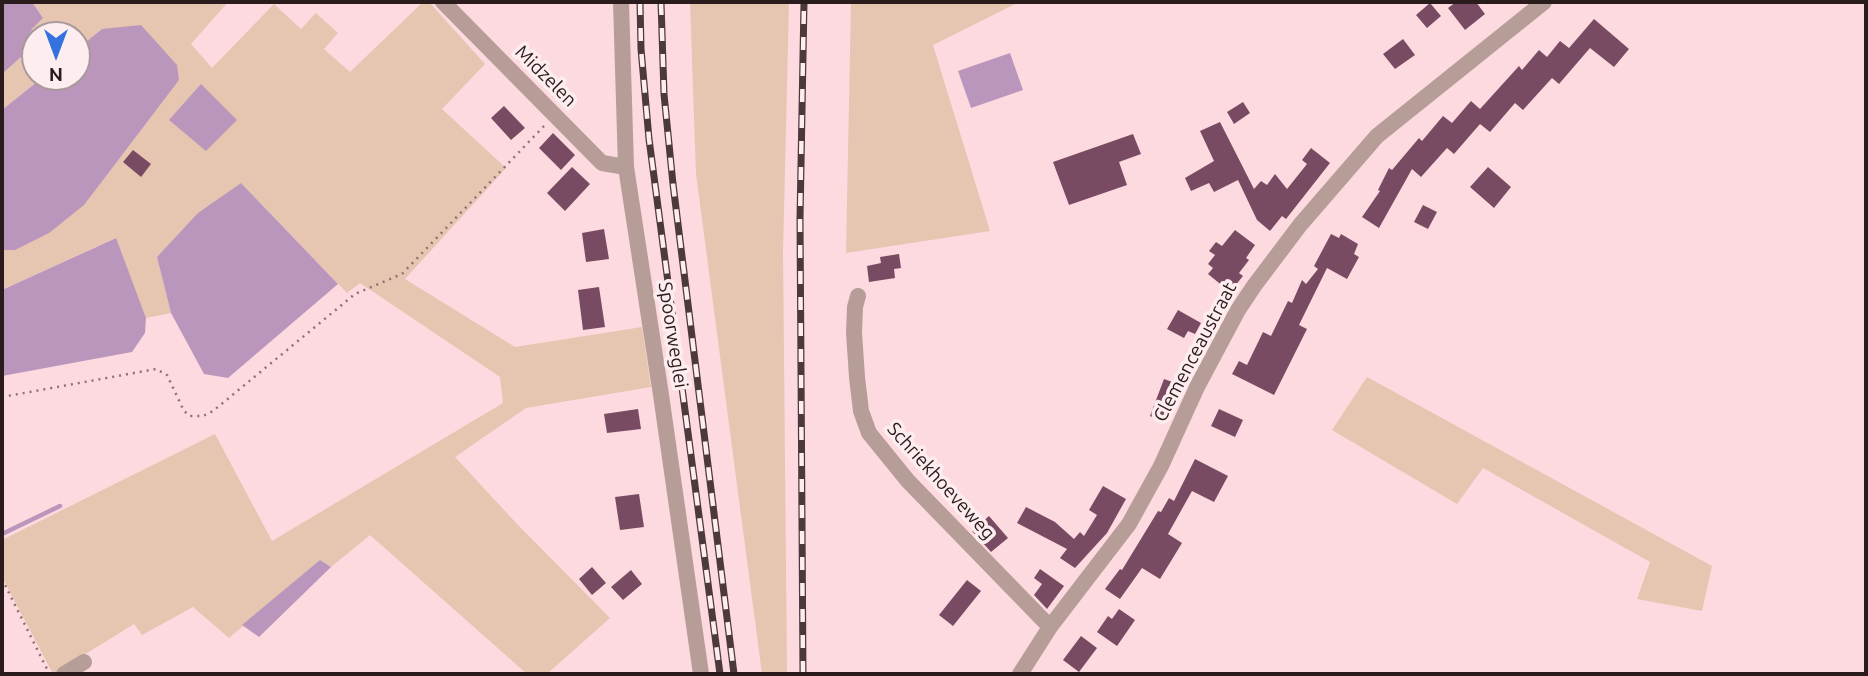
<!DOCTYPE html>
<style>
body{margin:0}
#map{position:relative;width:1868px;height:676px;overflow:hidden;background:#fddadf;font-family:Ubuntu,sans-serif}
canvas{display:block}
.frame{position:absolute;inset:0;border:4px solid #2a1b1d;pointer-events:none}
.north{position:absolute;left:21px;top:21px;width:70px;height:70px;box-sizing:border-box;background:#feedef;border:2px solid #a9999b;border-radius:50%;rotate:180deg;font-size:19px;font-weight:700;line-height:28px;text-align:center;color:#2a1b1d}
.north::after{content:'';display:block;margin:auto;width:24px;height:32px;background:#3472e0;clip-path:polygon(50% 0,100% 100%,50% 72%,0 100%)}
</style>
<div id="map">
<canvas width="1868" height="676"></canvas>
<div class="frame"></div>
<div class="north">N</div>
</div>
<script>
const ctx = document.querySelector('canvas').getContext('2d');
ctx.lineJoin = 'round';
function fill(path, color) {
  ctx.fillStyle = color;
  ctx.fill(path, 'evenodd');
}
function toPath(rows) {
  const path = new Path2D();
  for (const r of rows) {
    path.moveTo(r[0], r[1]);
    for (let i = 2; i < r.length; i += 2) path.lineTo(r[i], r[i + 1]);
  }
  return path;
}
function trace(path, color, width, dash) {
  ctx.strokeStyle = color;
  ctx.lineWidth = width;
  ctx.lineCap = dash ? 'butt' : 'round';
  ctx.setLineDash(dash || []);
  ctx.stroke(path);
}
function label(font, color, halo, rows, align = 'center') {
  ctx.font = font + ' Ubuntu,sans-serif';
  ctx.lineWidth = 7;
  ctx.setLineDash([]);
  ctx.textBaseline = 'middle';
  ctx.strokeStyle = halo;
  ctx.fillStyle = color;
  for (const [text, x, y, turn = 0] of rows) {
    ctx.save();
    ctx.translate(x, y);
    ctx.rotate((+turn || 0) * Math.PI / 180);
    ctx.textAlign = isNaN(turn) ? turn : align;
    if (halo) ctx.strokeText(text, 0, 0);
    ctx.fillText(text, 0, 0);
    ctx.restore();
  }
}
const green = toPath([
 [32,2,228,2,191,44,212,68,274,4,301,29,316,13,338,33,324,49,350,72,423,2,429,2,485,64,442,109,506,168,405,279,515,347,642,327,651,387,526,408,455,457,517,524,610,618,547,674,527,674,370,535,331,567,320,560,229,638,193,607,142,635,134,624,53,674,2,577,2,540,215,434,272,541,503,403,500,377,360,283,347,293,241,183,157,257,171,313,146,318,115,238,2,290,2,250,15,250,102,29,77,49,77,35,35,35,35,77,43,77,2,110,2,74,21,57,32,29,43,18],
 [690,2,789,2,783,251,787,674,762,674,696,174],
 [851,2,1019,2,933,45,990,231,846,253],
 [1367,377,1712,566,1702,611,1637,599,1650,562,1483,468,1457,504,1332,430]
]);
const water = toPath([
 [2,2,32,2,43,18,32,29,21,57,2,74],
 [141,25,177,65,179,80,84,205,49,233,15,250,2,250,2,110,43,77,77,77,77,49,102,29],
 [1010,53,1023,90,971,108,958,71],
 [201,84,237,120,206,151,169,120],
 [241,183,338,284,228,378,204,374,171,313,157,257,198,213],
 [116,238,146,318,145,333,132,352,2,376,2,290],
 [320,560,331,567,259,637,242,625]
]);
const stream = toPath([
 [2,534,60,506]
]);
const building = toPath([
 [1456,2,1476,2,1485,14,1465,30,1448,8],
 [1430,3,1441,16,1427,28,1416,15],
 [1594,19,1629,49,1614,67,1590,48,1559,84,1552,78,1523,110,1515,103,1490,132,1480,124,1454,154,1447,148,1421,177,1412,169,1379,228,1362,217,1380,191,1378,190,1389,168,1392,170,1419,138,1422,141,1443,116,1452,123,1471,101,1480,109,1519,66,1522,70,1539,50,1547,57,1560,41,1569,48],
 [1403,39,1415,55,1395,69,1383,54],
 [1243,102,1250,113,1234,124,1227,112],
 [504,106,525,128,511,140,491,118],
 [1220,122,1254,189,1261,181,1267,185,1275,174,1287,189,1307,164,1302,160,1311,148,1330,163,1286,219,1282,216,1270,231,1257,220,1238,180,1214,192,1209,183,1191,191,1185,178,1214,161,1200,131],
 [553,133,575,155,561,170,539,148],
 [1133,134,1141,154,1119,162,1127,185,1069,205,1053,162],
 [133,150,151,164,141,177,123,162],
 [572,167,590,184,565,211,547,193],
 [1488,167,1511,187,1494,208,1470,187],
 [1423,205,1437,212,1428,229,1414,222],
 [604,229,609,259,586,262,582,233],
 [1235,230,1255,245,1246,258,1249,260,1239,273,1243,276,1230,292,1208,274,1213,268,1208,264,1215,255,1209,251,1216,242,1222,246],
 [1331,234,1339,238,1341,234,1358,244,1354,254,1359,257,1347,279,1327,268,1299,325,1307,329,1274,395,1232,374,1239,361,1247,365,1263,332,1271,336,1288,301,1292,303,1302,280,1306,284,1318,269,1314,266],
 [899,254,901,268,894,269,895,278,869,282,867,266,881,263,880,257],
 [599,287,605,327,583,330,578,290],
 [1178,310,1201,323,1195,334,1188,331,1184,338,1167,329],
 [1164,379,1181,385,1167,422,1150,416],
 [638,409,641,429,607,433,604,414],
 [1219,409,1243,420,1235,437,1211,426],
 [1195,459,1228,476,1214,502,1192,491,1168,534,1182,543,1160,579,1142,568,1120,599,1105,589,1120,569,1122,570,1158,511,1161,512,1169,498,1174,501],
 [1103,486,1126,499,1107,533,1075,568,1060,558,1067,549,1017,523,1026,507,1055,522,1074,539,1080,532,1084,536,1097,515,1089,510],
 [639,494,644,527,620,530,615,497],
 [989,516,1008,538,991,552,972,531],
 [592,567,606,583,592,595,579,579],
 [1040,569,1064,586,1047,609,1034,595,1042,584,1034,578],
 [631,570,642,584,623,600,611,587],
 [967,580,981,591,953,626,939,615],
 [1119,609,1135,620,1117,646,1097,632,1108,616,1112,619],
 [1081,636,1097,648,1079,672,1063,660]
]);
const path = toPath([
 [2,397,156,369,167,375,184,411,190,416,203,416,213,411,355,294,402,274,545,125],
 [2,579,48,671]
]);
const minor = toPath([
 [443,2,602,163,626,167],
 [621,2,626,167,661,395,701,674],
 [858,296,855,307,854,333,857,377,861,411,869,433,908,481,1050,627],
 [64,674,84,662],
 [1020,674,1050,627,1129,524,1161,466,1197,387,1238,310,1254,286,1300,225,1377,136,1544,2]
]);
const rail = toPath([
 [640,2,641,49,649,139,720,674],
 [661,2,664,94,673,184,734,674],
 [803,674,800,219,804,2]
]);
const streetNames = [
 ["Midzelen",546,76,45],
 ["Spoorweglei",673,335,81],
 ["Clemenceaustraat",1195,352,-62],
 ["Schriekhoeveweg",941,481,48]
];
fill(green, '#e6c5b1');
fill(water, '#bb96bc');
trace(stream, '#bb96bc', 4.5);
fill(building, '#784b62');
trace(path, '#8a7275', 2.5, [2, 5]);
trace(minor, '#b69d98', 16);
trace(rail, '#4b393b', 7);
trace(rail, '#feedef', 4.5, [13]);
label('19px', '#2a1b1d', '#feedef', streetNames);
</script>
